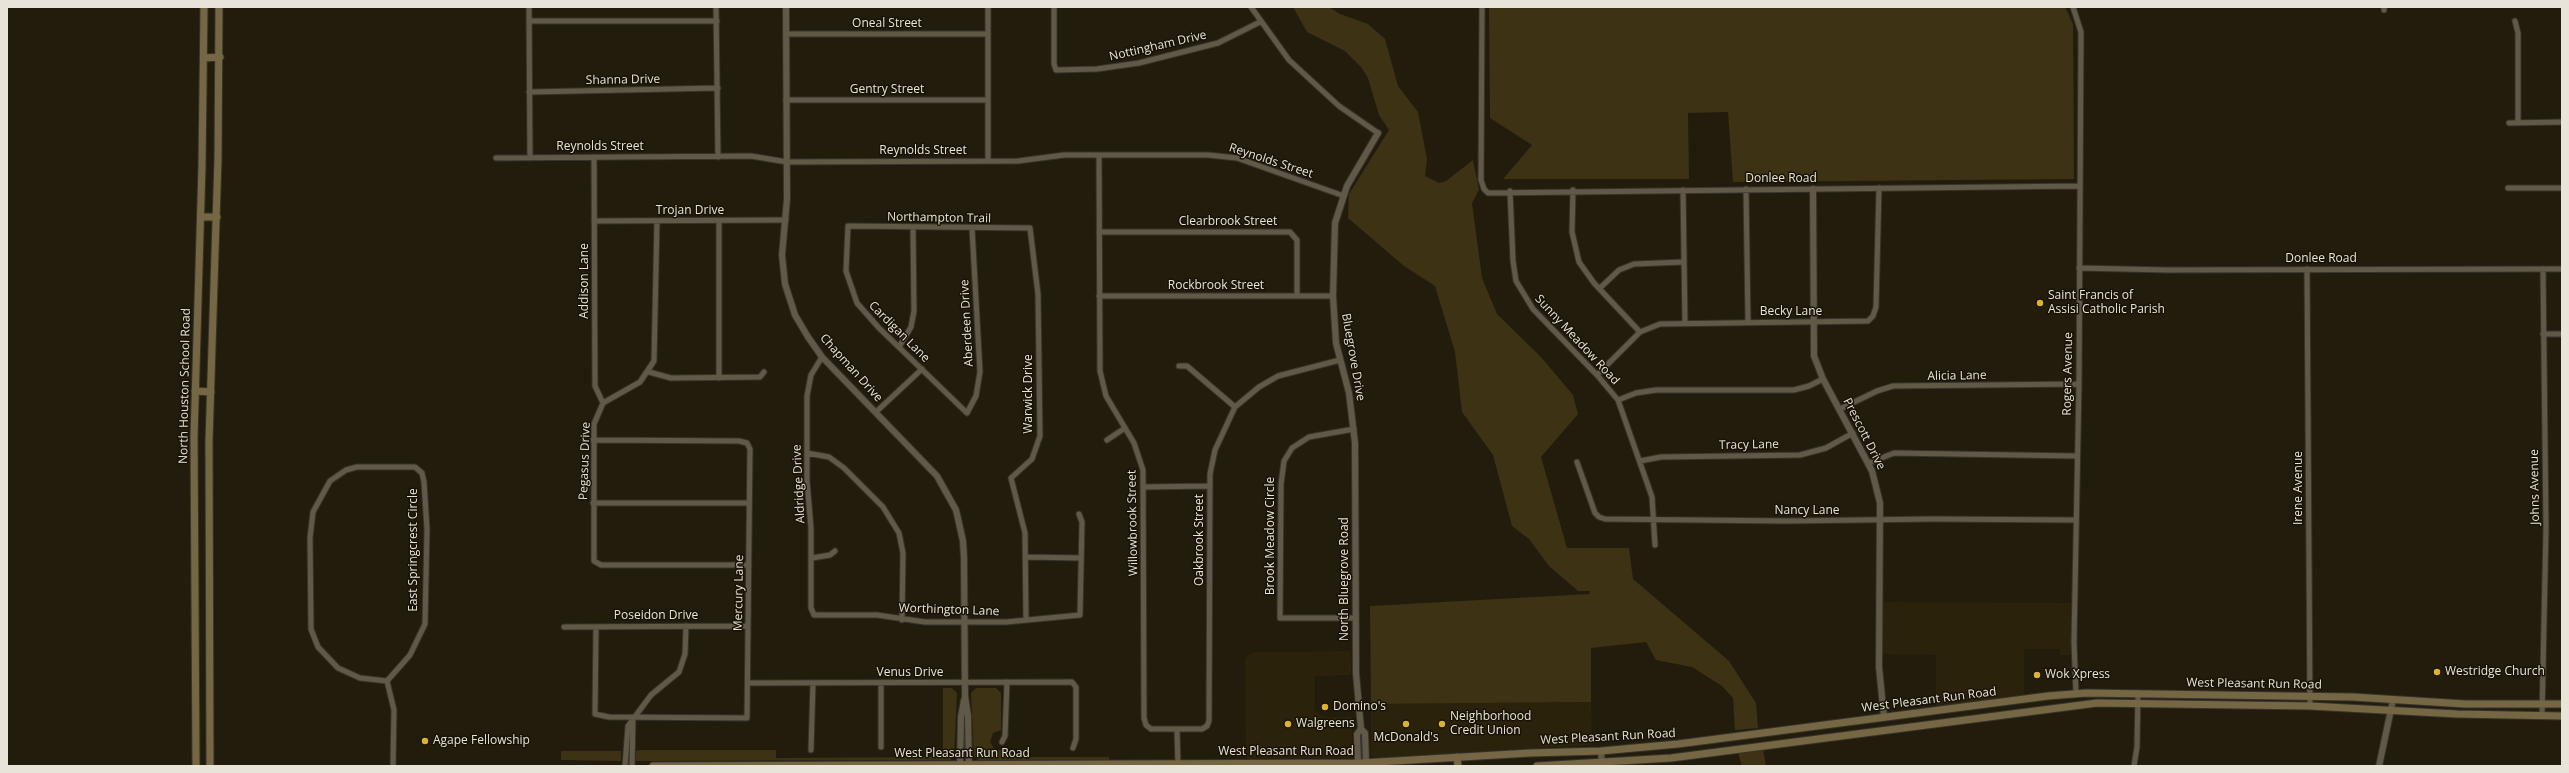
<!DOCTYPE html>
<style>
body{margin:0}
#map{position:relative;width:2569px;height:773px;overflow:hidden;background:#221c0d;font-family:"Open Sans",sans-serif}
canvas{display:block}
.frame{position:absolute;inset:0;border:8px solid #e8e4da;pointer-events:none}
</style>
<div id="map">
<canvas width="2569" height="773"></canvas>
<div class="frame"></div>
</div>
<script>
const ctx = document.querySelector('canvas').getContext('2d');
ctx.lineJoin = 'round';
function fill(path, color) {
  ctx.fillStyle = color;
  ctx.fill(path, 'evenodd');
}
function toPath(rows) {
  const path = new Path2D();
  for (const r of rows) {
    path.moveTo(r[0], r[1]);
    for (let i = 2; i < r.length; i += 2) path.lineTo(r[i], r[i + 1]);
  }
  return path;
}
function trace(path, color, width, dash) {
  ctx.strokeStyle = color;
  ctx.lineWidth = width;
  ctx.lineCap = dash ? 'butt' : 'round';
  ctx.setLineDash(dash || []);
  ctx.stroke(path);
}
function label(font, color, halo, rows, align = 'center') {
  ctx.font = font + ' "Open Sans",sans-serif';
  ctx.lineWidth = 3;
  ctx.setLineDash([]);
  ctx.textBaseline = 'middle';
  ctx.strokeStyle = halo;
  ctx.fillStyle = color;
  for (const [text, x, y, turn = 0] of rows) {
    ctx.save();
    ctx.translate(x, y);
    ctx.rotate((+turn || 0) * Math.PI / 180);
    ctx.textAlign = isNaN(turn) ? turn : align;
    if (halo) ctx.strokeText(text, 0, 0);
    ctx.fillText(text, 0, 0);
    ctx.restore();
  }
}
const built = toPath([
 [1881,602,2071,603,2071,655,2060,655,2060,649,2024,649,2024,696,1936,707,1936,655,1881,654],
 [1351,651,1351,675,1315,676,1315,710,1323,717,1352,717,1352,758,1246,759,1245,658,1253,652],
 [1591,702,1592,745,1375,758,1371,755,1371,704]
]);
const green = toPath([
 [1293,7,1329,7,1340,14,1368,24,1385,39,1398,86,1418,112,1427,159,1425,176,1439,183,1446,181,1473,160,1479,190,1472,203,1482,278,1497,314,1541,357,1573,395,1578,414,1541,457,1567,548,1629,548,1633,579,1729,661,1756,703,1758,728,1735,730,1733,698,1722,686,1692,667,1656,660,1646,642,1591,648,1591,702,1371,704,1370,606,1589,594,1590,591,1578,591,1549,566,1529,539,1512,526,1493,455,1462,412,1455,352,1435,286,1404,266,1348,218,1349,194,1389,130,1379,115,1368,78,1361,67,1345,51,1307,32],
 [1489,7,2065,7,2073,24,2074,179,1733,182,1728,112,1688,113,1689,179,1503,179,1532,145,1490,118],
 [943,688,952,688,957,693,954,756,950,760,636,761,636,751,640,750,776,750,776,758,943,757],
 [976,688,996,688,1001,693,1001,730,993,733,990,742,995,750,1006,750,1010,757,1109,757,1109,760,978,760,974,756,971,693],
 [1763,749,1766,766,1742,766,1738,753],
 [561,751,621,751,621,761,561,760]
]);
const minor = toPath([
 [529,7,530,158],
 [716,7,718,157],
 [1054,7,1054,64,1056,70,1097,69,1139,63,1218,43,1260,22],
 [1251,7,1289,60,1339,106,1378,133],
 [1482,7,1481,180,1484,189,1488,193,2079,186],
 [2073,7,2081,32,2079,384,2074,642,2076,694],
 [2384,7,2384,10],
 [529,21,717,21],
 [2515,21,2518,33,2518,123],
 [786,34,988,34],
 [529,92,718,88],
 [786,100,988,100],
 [2509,123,2562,122],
 [1099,155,1100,371,1106,396,1134,443,1143,470,1144,718,1146,725,1151,729,1202,729,1207,726,1209,721,1210,474,1215,450,1235,407,1259,387,1278,376,1340,360],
 [594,157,595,386,603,403],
 [496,158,751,156,787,162,1018,161,1064,155,1208,155,1237,158,1344,196],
 [988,161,988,7],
 [2508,188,2562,188],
 [1746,189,1748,322],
 [1573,190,1572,232,1579,262,1594,283,1640,332],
 [1683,190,1685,323],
 [1510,191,1513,261,1516,281,1533,309,1597,375,1618,400,1652,497,1655,545],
 [594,221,786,220],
 [657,221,654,361,640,382,603,403,594,424,594,561,601,565,749,565],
 [719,221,719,378],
 [972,228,980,372,976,396,967,413,879,328,857,303,846,271,848,226,1030,228,1038,294,1040,436,1032,459,1011,478,1025,533,1026,619],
 [1099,232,1290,232,1297,240,1297,296],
 [2079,268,2167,270,2562,269],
 [2307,269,2310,706],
 [1600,288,1619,270,1634,264,1684,262],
 [1099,296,1333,296],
 [2543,334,2562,334],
 [899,347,911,327,914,311,913,227],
 [822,357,811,375,807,396,807,481,811,528,811,608,814,615,877,615,925,622,1006,622,1080,615,1082,522,1079,514],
 [1179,366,1187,366,1235,407],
 [649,372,671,378,760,377,764,372],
 [1597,375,1640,332,1660,324,1868,321,1873,316,1876,307,1879,188],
 [1618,400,1636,393,1656,390,1794,390,1809,386,1823,379],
 [1840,409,1877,391,1893,386,2079,384],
 [876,412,922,369],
 [1354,429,1309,437,1292,448,1284,461,1281,484,1280,618,1356,618],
 [593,440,739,441,747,443,750,449,747,718,609,717,595,714,596,627],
 [1107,440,1125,428],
 [807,453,829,457,844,468,883,507,899,533,903,553,902,620],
 [1640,461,1661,457,1800,455,1826,448,1853,433],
 [1577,462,1595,513,1599,517,1605,519,1787,521,1932,519,2075,520],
 [1869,463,1894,453,2076,456],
 [357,467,415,467,422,473,424,482,427,529,425,624,410,655,387,681,360,678,338,668,318,647,311,629,310,538,313,512,330,481,346,470,357,467],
 [1143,487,1209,486],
 [593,503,749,503],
 [1026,557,1081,558],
 [812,558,830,555,835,551],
 [564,627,748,626],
 [387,681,394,710,393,766],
 [748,683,1072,682,1076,687,1076,739,1073,748],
 [881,683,881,747],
 [2542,716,2546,528,2543,269],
 [1177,729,1178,766],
 [1002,742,1005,736,1007,682],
 [811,750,813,683],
 [625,766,628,726,651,695,679,672,685,654,686,626],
 [632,766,633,717],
 [2134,766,2137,747,2138,693]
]);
const tertiary = toPath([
 [786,7,787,199,782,255,785,284,795,315,808,337,822,357,937,476,956,510,963,541,964,558,965,696,968,716,969,766],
 [1813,189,1814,356,1823,379,1872,471,1880,503,1879,667,1884,717],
 [1601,751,1602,766],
 [1366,762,1365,733,1361,729,1356,673,1355,443,1349,393,1336,343,1333,296,1335,223,1347,186,1378,133],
 [1358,763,1357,734,1361,729],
 [960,766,961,717,964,700],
 [2379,766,2393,700]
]);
const secondary = toPath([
 [204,58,220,57],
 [201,217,217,217],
 [195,391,211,392],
 [1457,757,1458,766],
 [196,766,194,437,202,166,204,7],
 [210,766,209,441,218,159,219,7],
 [653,766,1361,763,1530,753,1601,751,1678,744,2048,696,2086,693,2353,697,2465,704,2562,704],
 [1537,766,1671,758,2097,703,2310,706,2457,714,2562,716]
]);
const markers = [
 [2040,303,4,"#dcb233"],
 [2437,672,4,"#dcb233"],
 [2037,675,4,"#dcb233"],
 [1325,707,4,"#dcb233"],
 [1288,724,4,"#dcb233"],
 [1406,724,4,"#dcb233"],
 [1442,724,4,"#dcb233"],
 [425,741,4,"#dcb233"]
];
const streetNames = [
 ["Oneal Street",887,24],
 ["Nottingham Drive",1158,46,-13],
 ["Shanna Drive",623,80,-1],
 ["Gentry Street",887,90],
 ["Reynolds Street",600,147],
 ["Reynolds Street",923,151],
 ["Reynolds Street",1271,161,18],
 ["Donlee Road",1781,179],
 ["Trojan Drive",690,211],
 ["Northampton Trail",939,218,1],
 ["Clearbrook Street",1228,222],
 ["Donlee Road",2321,259],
 ["Addison Lane",585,281,-90],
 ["Rockbrook Street",1216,286],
 ["Becky Lane",1791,312],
 ["Aberdeen Drive",967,323,-93],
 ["Cardigan Lane",899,332,45],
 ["Sunny Meadow Road",1577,340,47],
 ["Bluegrove Drive",1353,357,80],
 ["Chapman Drive",851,368,48],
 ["Rogers Avenue",2068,374,-89],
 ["Alicia Lane",1957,376,-1],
 ["North Houston School Road",185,386,-89],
 ["Warwick Drive",1029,394,-90],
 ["Prescott Drive",1864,434,63],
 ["Tracy Lane",1749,445,-1],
 ["Pegasus Drive",585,461,-88],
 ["Aldridge Drive",799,484,-93],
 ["Johns Avenue",2535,487,-91],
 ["Irene Avenue",2299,488,-90],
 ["Nancy Lane",1807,511],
 ["Willowbrook Street",1133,523,-91],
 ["Brook Meadow Circle",1271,536,-90],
 ["Oakbrook Street",1200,540,-90],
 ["East Springcrest Circle",414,550,-90],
 ["North Bluegrove Road",1345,579,-90],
 ["Mercury Lane",739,593,-89],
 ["Worthington Lane",949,610,2],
 ["Poseidon Drive",656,616],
 ["Venus Drive",910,673],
 ["West Pleasant Run Road",2254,684,1],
 ["West Pleasant Run Road",1929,700,-7],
 ["West Pleasant Run Road",1608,737,-3],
 ["West Pleasant Run Road",1286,752],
 ["West Pleasant Run Road",962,754]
];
const poiNames = [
 ["Saint Francis of",2048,296],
 ["Assisi Catholic Parish",2048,310],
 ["Westridge Church",2445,672],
 ["Wok Xpress",2045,675],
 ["Domino's",1333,707],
 ["Neighborhood",1450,717],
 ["Credit Union",1450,731],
 ["Walgreens",1296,724],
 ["McDonald's",1406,738,"center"],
 ["Agape Fellowship",433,741]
];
fill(built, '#2b220c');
fill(green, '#3d3214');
trace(minor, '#37332c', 7);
trace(tertiary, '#37332c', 8);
trace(secondary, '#37332c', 9);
trace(minor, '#605948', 5);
trace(tertiary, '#605948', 6);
trace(secondary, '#756743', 7);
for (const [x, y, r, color] of markers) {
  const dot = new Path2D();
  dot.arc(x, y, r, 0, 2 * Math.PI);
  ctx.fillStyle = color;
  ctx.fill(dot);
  trace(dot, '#191305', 1.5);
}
label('12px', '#e8e4da', '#191305', streetNames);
label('12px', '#e8e4da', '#191305', poiNames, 'left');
</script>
